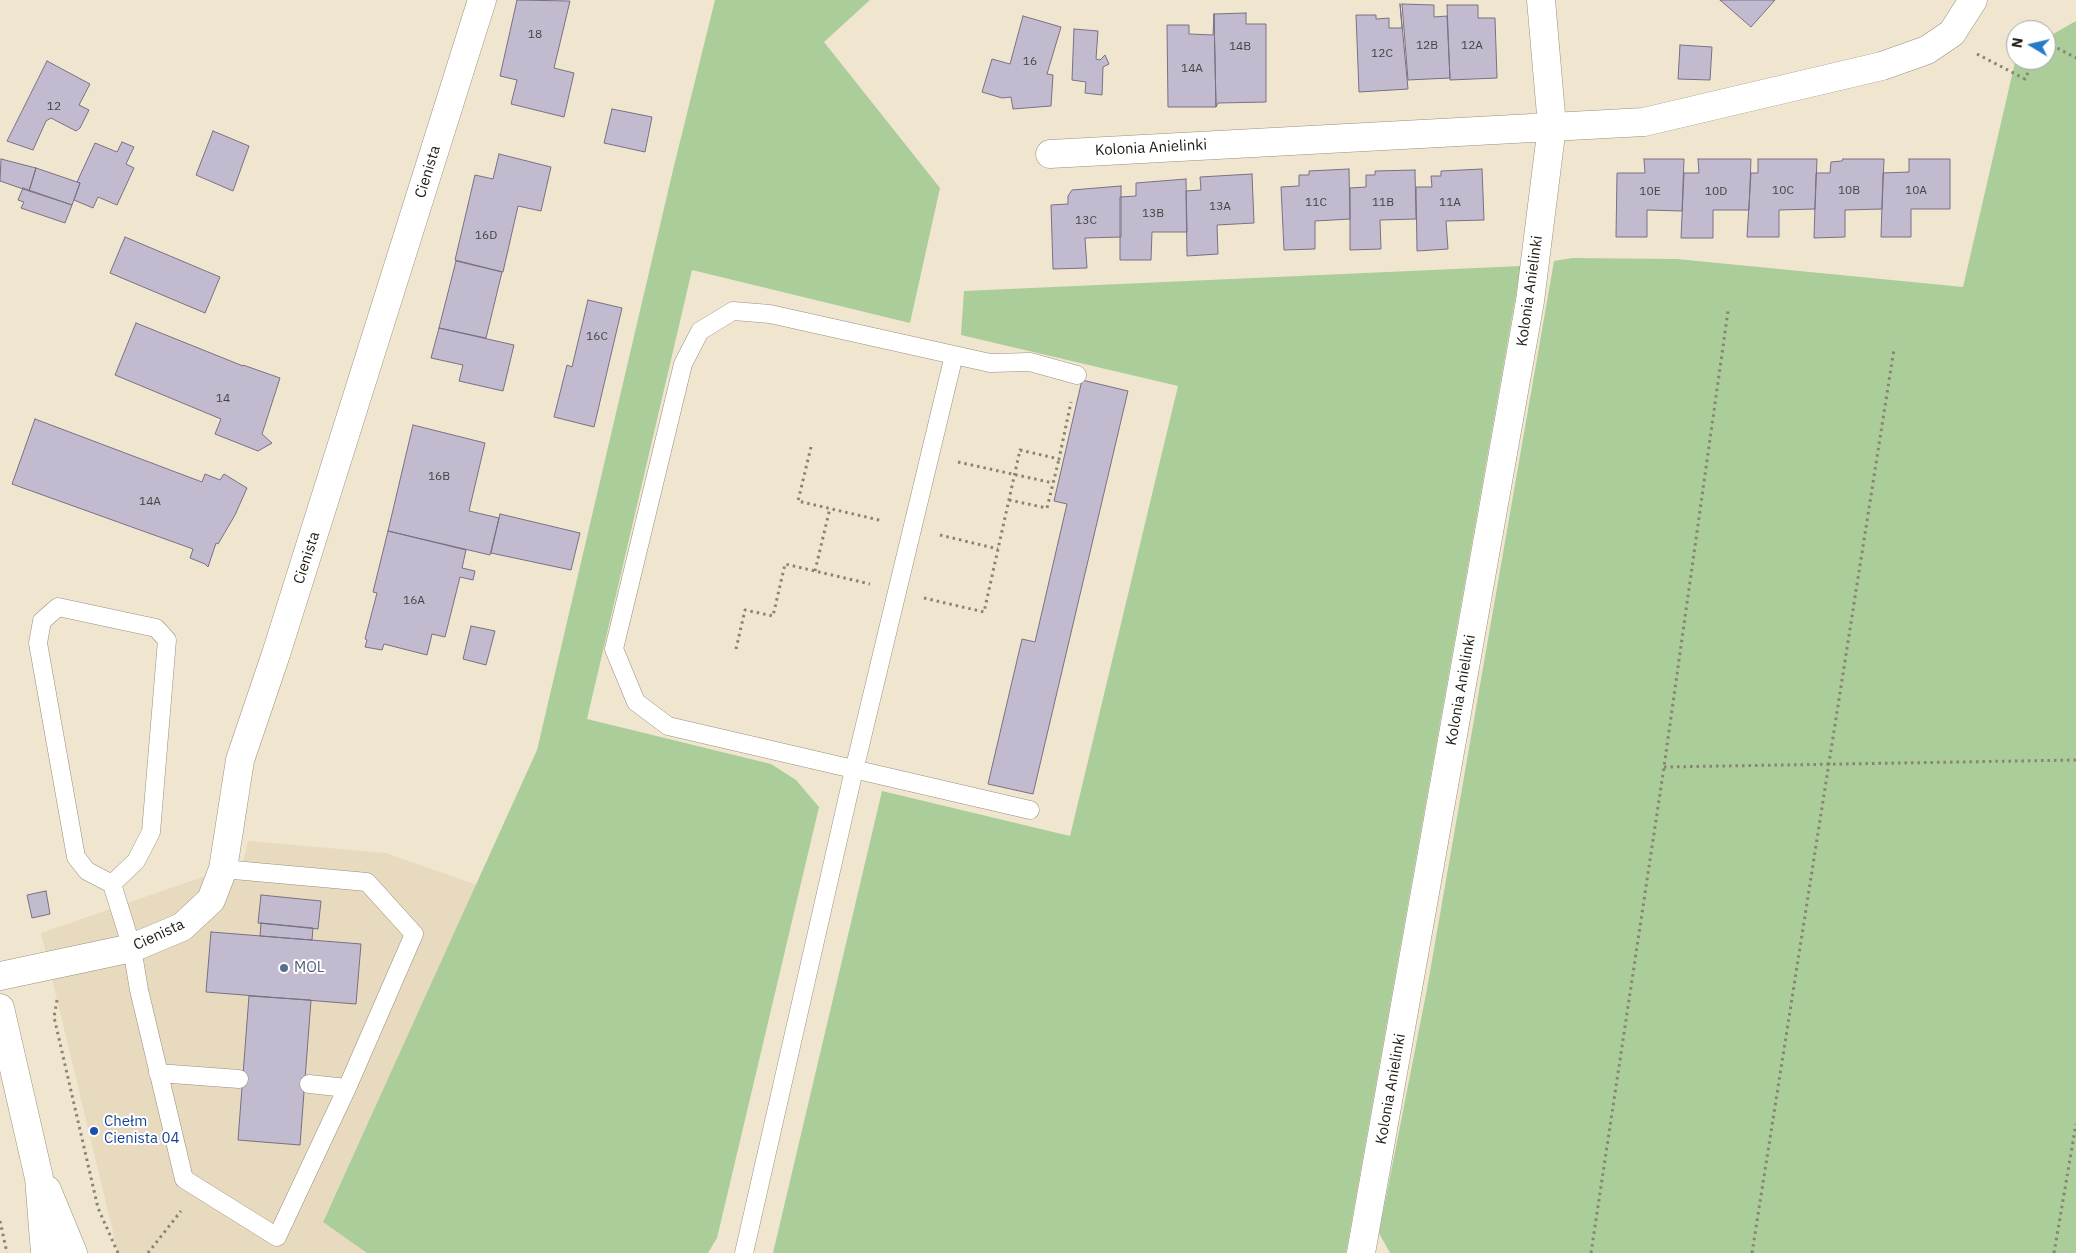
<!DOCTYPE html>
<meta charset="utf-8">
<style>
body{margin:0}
#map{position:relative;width:2076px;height:1253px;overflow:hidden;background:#f0e6d0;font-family:"IBM Plex Sans",sans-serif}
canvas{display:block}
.north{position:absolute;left:2006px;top:20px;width:50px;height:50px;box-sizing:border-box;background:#fff;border:1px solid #a5a4a1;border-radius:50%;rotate:279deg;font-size:14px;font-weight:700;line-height:20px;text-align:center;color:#1e1b13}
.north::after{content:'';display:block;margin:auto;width:18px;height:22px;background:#267bc9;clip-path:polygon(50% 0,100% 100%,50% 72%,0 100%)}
</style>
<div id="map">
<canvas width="2076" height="1253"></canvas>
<div class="north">N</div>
</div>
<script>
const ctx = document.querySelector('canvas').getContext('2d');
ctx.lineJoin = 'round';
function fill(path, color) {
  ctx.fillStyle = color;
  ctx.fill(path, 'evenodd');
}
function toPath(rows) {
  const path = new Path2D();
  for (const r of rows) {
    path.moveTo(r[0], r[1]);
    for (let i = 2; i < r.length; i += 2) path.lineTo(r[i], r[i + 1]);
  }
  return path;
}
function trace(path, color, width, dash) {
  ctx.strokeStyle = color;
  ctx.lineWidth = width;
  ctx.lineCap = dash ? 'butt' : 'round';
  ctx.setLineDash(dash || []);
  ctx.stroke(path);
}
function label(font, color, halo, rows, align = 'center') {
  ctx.font = font + ' "IBM Plex Sans",sans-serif';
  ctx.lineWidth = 4;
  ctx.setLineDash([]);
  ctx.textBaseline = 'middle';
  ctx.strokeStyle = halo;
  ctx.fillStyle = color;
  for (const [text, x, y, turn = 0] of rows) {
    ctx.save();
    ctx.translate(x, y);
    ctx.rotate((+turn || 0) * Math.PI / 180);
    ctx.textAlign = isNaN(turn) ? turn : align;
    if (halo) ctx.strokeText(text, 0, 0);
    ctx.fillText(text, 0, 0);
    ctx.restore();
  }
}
const built = toPath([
 [248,841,386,853,477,885,323,1221,367,1253,118,1253,41,933,243,863]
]);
const green = toPath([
 [715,0,870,0,824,42,940,188,910,323,692,270,587,719,771,764,796,780,819,807,717,1238,708,1253,367,1253,323,1222,537,750,673,170],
 [2076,21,2076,1253,1390,1253,1379,1233,1427,989,1554,261,1572,258,1677,259,1963,287,2016,58,2016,60,2046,60,2046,38],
 [1521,266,1346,1253,773,1253,882,791,1070,836,1178,386,961,335,964,291]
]);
const building = toPath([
 [517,0,570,1,554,68,574,73,564,117,511,104,517,80,500,76,517,0],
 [1720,0,1775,0,1751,27,1720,0],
 [1400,4,1408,89,1359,92,1356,15,1376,15,1376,19,1389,18,1389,28,1402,28,1400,4],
 [1402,4,1434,5,1434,17,1447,16,1450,78,1408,80,1402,4],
 [1447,5,1478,5,1478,18,1495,18,1497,78,1450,80,1447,5],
 [1246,13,1246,24,1266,24,1266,102,1218,103,1216,107,1214,14,1246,13],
 [1214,14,1216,107,1168,107,1167,25,1189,25,1189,34,1213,35,1214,14],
 [1023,16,1061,27,1047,74,1053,75,1051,106,1013,109,1011,97,1002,98,982,92,992,59,1010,64,1023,16],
 [1074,29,1098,31,1096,59,1100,60,1105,55,1109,64,1103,67,1102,95,1085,93,1086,82,1072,80,1074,29],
 [1680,45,1712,47,1710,80,1678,79,1680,45],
 [47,61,90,84,79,105,89,110,80,128,76,131,51,118,46,121,33,150,7,141,47,61],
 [612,109,652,117,645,152,604,143,612,109],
 [213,131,249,146,233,191,196,175,213,131],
 [122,142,134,147,126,164,134,168,117,205,98,197,93,208,74,200,80,183,77,182,95,143,117,152,122,142],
 [499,154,551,167,541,211,518,206,503,272,455,260,475,175,493,179,499,154],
 [1,159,36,168,29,191,0,181,1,159],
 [1644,159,1684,159,1682,211,1647,210,1647,237,1616,237,1617,173,1645,173,1644,159],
 [1698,159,1751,159,1749,210,1713,210,1713,238,1681,238,1684,173,1699,173,1698,159],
 [1758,159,1817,159,1815,209,1779,210,1779,237,1747,237,1751,173,1758,173,1758,159],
 [1843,159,1884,159,1882,209,1845,210,1845,237,1814,238,1816,173,1830,173,1831,162,1842,161,1843,159],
 [1909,159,1950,159,1950,209,1911,209,1911,237,1881,237,1883,173,1909,172,1909,159],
 [36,168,80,183,72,205,29,191,36,168],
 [1349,169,1350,219,1315,221,1315,249,1284,250,1281,187,1299,186,1299,175,1309,175,1309,171,1349,169],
 [1482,169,1484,220,1446,221,1448,249,1417,251,1416,187,1432,187,1431,176,1441,176,1441,171,1482,169],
 [1415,170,1416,219,1380,220,1381,249,1350,250,1350,188,1366,187,1366,175,1375,175,1375,171,1415,170],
 [1252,174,1254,223,1217,225,1218,254,1187,256,1186,191,1201,190,1200,177,1252,174],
 [1186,179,1187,232,1152,232,1151,260,1120,260,1120,197,1136,196,1136,183,1186,179],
 [1121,186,1121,237,1085,238,1087,268,1053,269,1051,205,1068,204,1068,196,1072,190,1121,186],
 [23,188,72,205,65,223,21,208,24,202,18,200,23,188],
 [125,237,220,277,205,313,110,273,125,237],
 [456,261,502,272,486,338,439,328,456,261],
 [588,300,622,308,594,427,554,417,567,365,572,367,588,300],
 [136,323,243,366,243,365,280,378,262,434,272,443,258,451,215,434,221,419,115,375,136,323],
 [439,328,514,345,503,391,459,381,463,365,431,358,439,328],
 [1082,380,1128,391,1033,794,988,784,1022,639,1035,642,1067,504,1054,501,1082,380],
 [35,419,202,482,205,474,220,480,224,474,247,488,235,515,218,544,216,543,208,567,205,564,190,558,193,549,12,484,35,419],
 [413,425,485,443,469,511,499,518,490,555,388,531,413,425],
 [500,514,580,533,571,570,491,553,500,514],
 [388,531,466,550,462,568,475,571,473,580,460,577,445,637,432,634,427,655,384,644,382,650,365,647,367,640,365,639,377,593,373,592,388,531],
 [471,626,495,631,486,665,463,659,471,626],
 [46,891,50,914,32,918,27,895,46,891],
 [261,895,321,901,318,929,258,923,261,895],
 [261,923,313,928,312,940,260,936,261,923],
 [211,932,361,944,356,1004,206,992,211,932],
 [249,996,311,1000,300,1145,238,1140,249,996]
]);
const path = toPath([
 [2046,42,2076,58],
 [1977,54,2025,79,2034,60],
 [811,447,798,501,883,521],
 [958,462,1053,483],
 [1009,500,1047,508,1059,459],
 [940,535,998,549],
 [815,571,830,508],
 [924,598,984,612,1020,450,1059,459,1071,402],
 [736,649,745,610,773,616,785,564,870,584],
 [1664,767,2076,760],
 [57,1000,54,1017,98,1208,118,1253],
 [0,1221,7,1253],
 [148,1253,181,1211],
 [1591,1253,1664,767,1728,311],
 [1752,1253,1894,349],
 [2054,1253,2076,1124]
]);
const service = toPath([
 [1030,810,668,726,636,702,614,649,683,364,700,331,733,311,770,314,990,363,1030,362,1077,375],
 [223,869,367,882,414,934,347,1088,309,1084],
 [112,884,87,871,76,857,38,643,42,621,58,607,156,628,167,640,151,832,136,861,112,884,132,948,139,990,184,1179,277,1237,347,1088],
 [158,1073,239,1079],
 [744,1253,851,783,954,355]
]);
const minor = toPath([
 [1050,154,1644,122,1882,66,1927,50,1952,33,1973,0],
 [0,976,132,948,182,927,211,900,223,869,240,760,276,654,482,0],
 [1361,1253,1530,301,1552,126,1541,0]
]);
const tertiary = toPath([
 [0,1008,39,1178,45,1253],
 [47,1190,73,1253]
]);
const markers = [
 [284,968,5,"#5c6f8a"],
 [94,1131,5,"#1a4fb4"]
];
const numberNames = [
 ["18",535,35],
 ["12B",1427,46],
 ["12A",1472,46],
 ["14B",1240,47],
 ["12C",1382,54],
 ["16",1030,62],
 ["14A",1192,69],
 ["12",54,107],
 ["10C",1783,191],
 ["10B",1849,191],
 ["10A",1916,191],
 ["10E",1650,192],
 ["10D",1716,192],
 ["11C",1316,203],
 ["11B",1383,203],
 ["11A",1450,203],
 ["13A",1220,207],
 ["13B",1153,214],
 ["13C",1086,221],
 ["16D",486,236],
 ["16C",597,337],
 ["14",223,399],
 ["16B",439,477],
 ["14A",150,502],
 ["16A",414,601]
];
const streetNames = [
 ["Kolonia Anielinki",1151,148,-3],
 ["Cienista",428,172,-73],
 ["Kolonia Anielinki",1530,291,-82],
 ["Cienista",307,558,-72],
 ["Kolonia Anielinki",1461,690,-80],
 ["Cienista",159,935,-25],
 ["Kolonia Anielinki",1391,1089,-80]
];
const serviceNames = [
 ["MOL",294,968]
];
const transitNames = [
 ["Chełm",104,1122],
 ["Cienista 04",104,1139]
];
fill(built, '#e7dabe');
fill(green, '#aacd9a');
fill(building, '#c2bacf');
trace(building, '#787083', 1);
trace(service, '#988f7b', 19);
trace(minor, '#988f7b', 29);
trace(tertiary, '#988f7b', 29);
trace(path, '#898374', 3, [2.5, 4]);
trace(service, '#fff', 18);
trace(minor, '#fff', 28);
trace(tertiary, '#fff', 28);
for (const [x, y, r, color] of markers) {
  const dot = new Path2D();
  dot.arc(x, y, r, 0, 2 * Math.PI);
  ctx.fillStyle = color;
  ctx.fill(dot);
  trace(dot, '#fff', 2);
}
label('12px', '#474342', null, numberNames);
label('15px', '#1e1b13', '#fff', streetNames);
label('15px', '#4e5e75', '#fff', serviceNames, 'left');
label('15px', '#164399', '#fff', transitNames, 'left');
</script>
